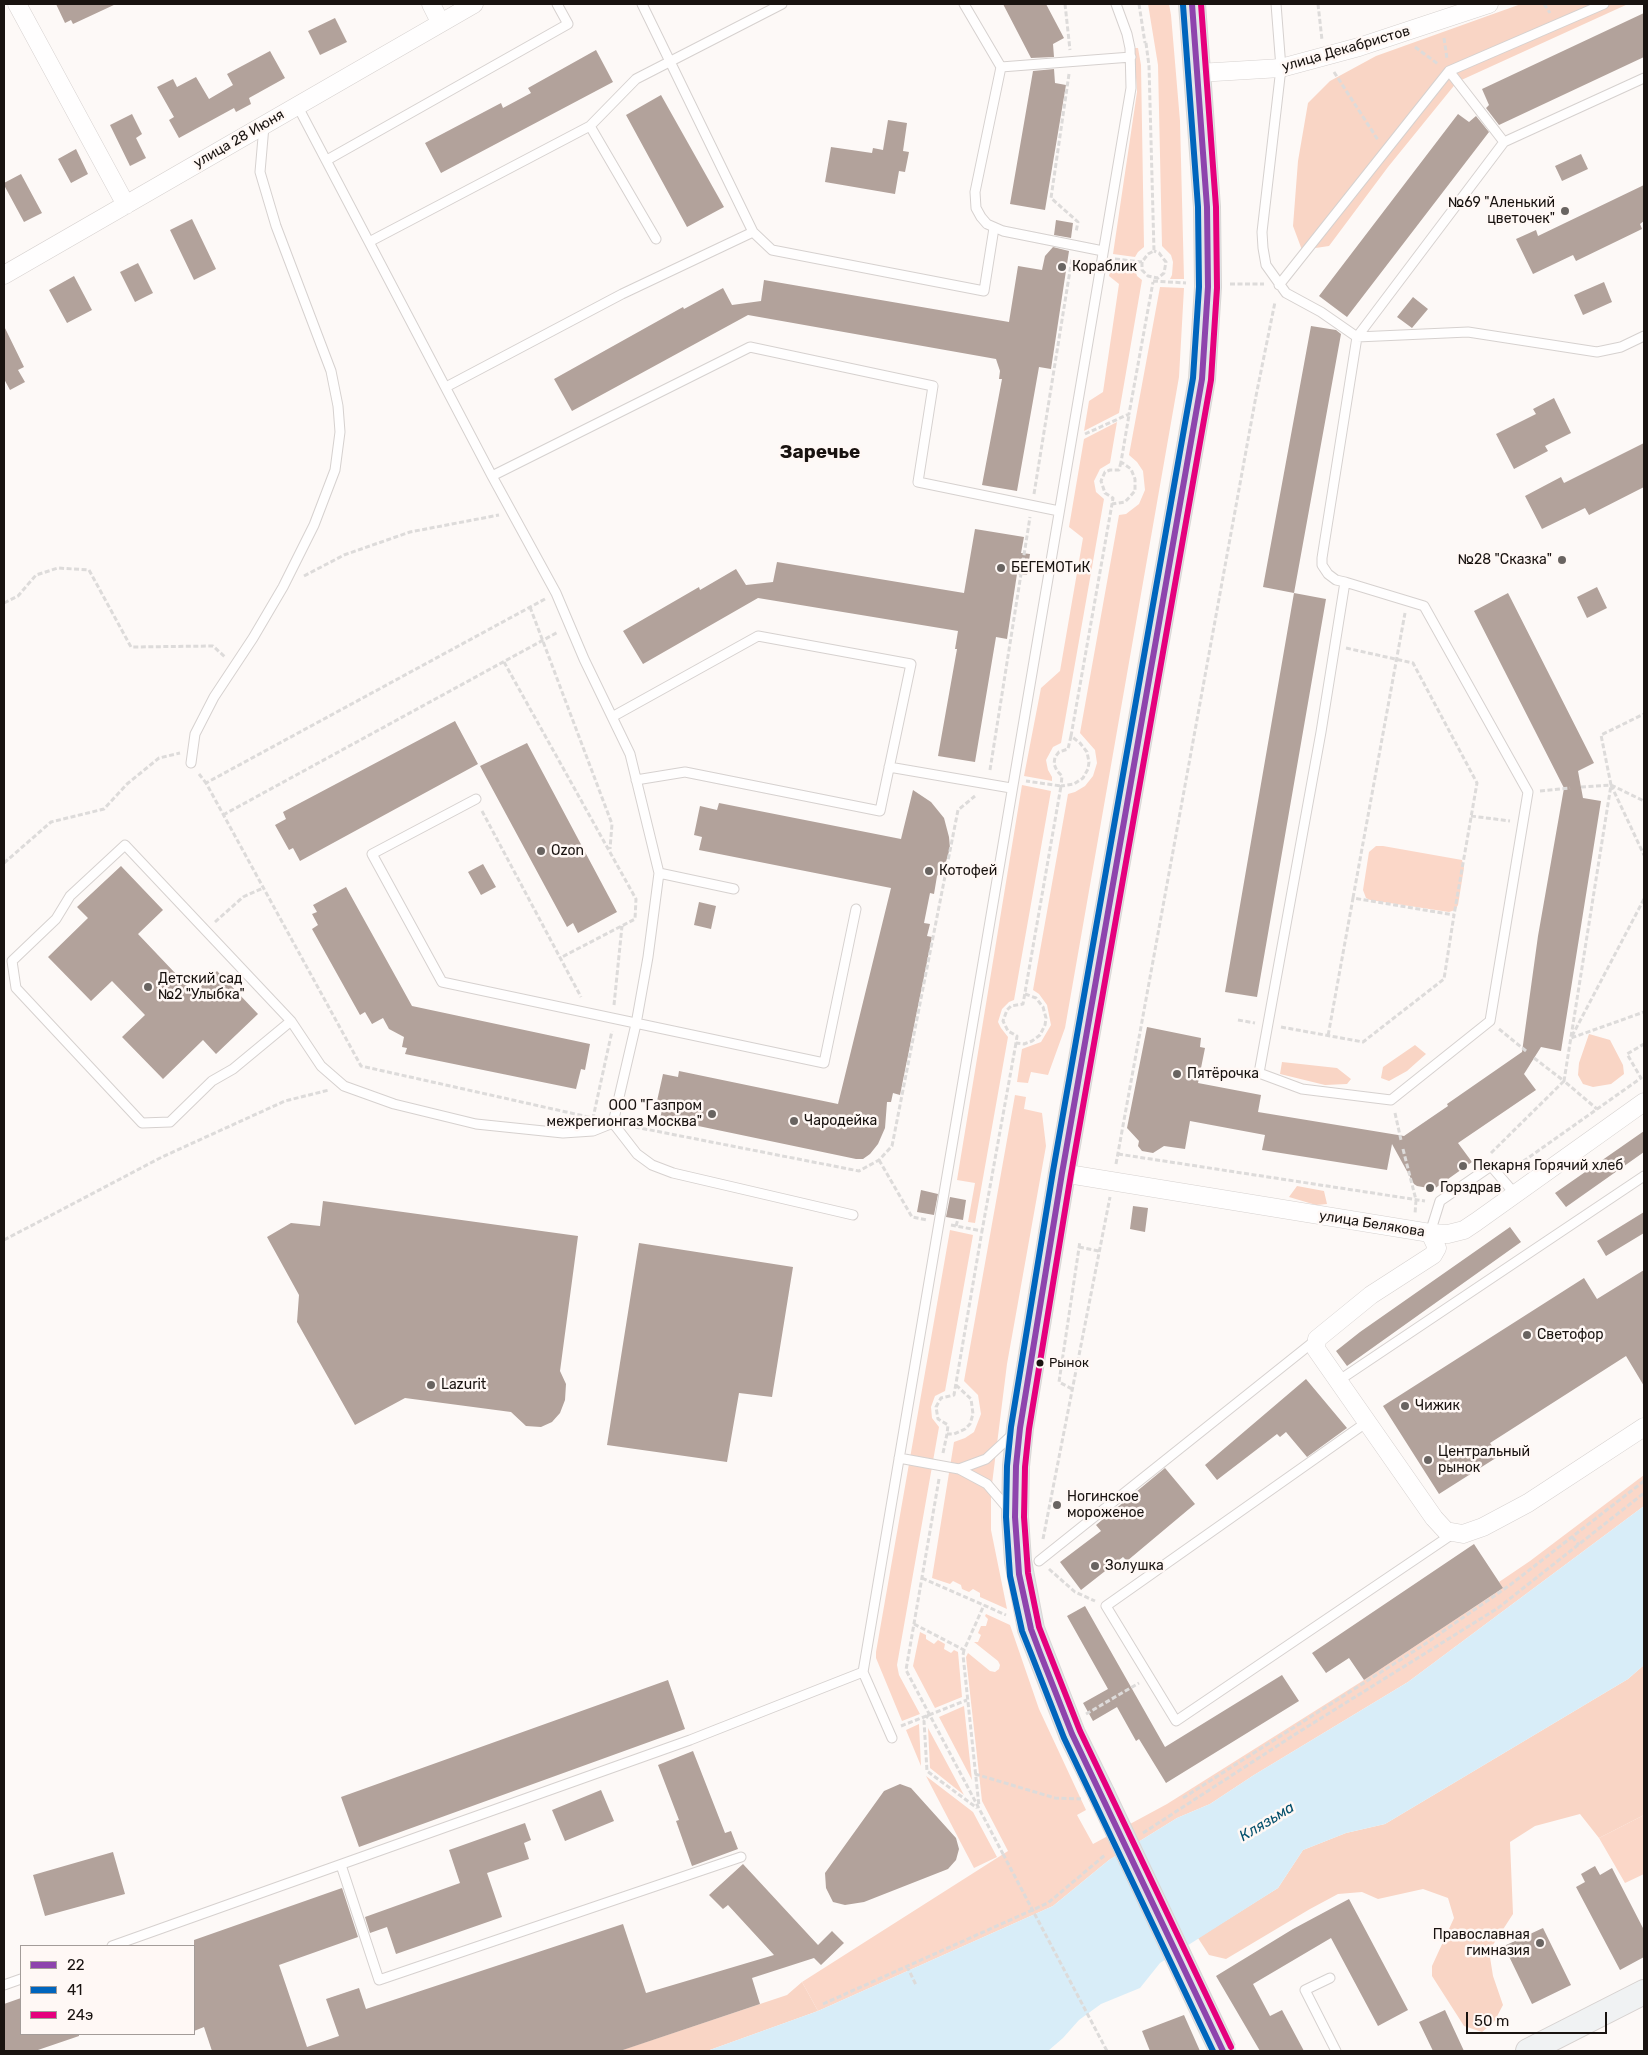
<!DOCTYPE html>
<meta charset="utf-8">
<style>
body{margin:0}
#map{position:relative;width:1648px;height:2055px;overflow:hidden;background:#fdf9f7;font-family:Rubik,sans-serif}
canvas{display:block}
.frame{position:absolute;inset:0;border:5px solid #191310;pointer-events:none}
.legend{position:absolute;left:20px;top:1945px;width:175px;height:90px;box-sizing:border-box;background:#fff8f5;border:1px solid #a39c99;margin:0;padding:6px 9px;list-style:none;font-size:15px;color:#191310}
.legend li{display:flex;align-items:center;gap:10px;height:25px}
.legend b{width:25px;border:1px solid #a39c99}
.scale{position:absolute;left:1466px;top:2012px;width:141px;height:22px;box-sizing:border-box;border:2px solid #191310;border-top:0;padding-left:6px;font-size:15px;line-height:18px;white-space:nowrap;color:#191310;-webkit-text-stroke:4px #fff8f5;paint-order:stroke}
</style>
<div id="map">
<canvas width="1648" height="2055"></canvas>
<div class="frame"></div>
<ul class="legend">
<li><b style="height:6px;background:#8e44ad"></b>22</li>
<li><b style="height:6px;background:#0065bd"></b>41</li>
<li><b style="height:6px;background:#e5007d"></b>24э</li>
</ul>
<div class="scale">50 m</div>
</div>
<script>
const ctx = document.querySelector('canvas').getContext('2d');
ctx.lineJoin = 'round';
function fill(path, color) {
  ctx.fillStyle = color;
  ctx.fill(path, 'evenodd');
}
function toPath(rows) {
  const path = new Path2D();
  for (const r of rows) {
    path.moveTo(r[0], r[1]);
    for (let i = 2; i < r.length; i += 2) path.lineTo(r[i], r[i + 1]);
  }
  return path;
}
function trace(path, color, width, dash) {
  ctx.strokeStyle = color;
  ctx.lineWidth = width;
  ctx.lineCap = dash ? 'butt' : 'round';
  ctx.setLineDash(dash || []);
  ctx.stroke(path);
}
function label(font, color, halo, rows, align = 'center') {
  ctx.font = font + ' Rubik,sans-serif';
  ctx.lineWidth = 5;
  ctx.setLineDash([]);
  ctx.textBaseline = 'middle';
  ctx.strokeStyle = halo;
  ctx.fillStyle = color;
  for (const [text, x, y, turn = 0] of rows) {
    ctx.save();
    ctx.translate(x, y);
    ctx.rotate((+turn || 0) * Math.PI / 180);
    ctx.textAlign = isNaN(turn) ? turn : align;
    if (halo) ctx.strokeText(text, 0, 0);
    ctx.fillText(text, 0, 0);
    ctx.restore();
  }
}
const green = toPath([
 [1148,4,1169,4,1171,15,1180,121,1184,279,1170,279,1172,275,1173,262,1171,255,1162,246,1158,65],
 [1134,48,1138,48,1141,65,1144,247,1138,252,1135,257,1113,254,1137,92],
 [1112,263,1134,266,1137,276,1142,280,1119,413,1084,431,1089,401,1103,392,1119,284,1109,276],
 [1160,287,1184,288,1179,377,1065,1028,1048,1075,1031,1072,1028,1083,1017,1082,1022,1049,1041,1042,1051,1025,1047,1005,1039,994,1033,990,1068,794,1075,792,1085,786,1093,776,1097,763,1095,750,1080,733,1119,515,1126,514,1139,504,1145,490,1143,471,1137,462,1129,455],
 [1117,422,1110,463,1100,469,1094,481,1096,492,1104,499,1061,743,1053,747,1046,760,1048,770,1052,777,1052,781,1024,776,1041,688,1060,671,1083,538,1069,527,1084,439],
 [1022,785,1051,791,1014,1000,1009,1002,1002,1009,998,1022,1001,1028,1008,1037,975,1223,968,1222,975,1183,957,1180],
 [1376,846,1383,846,1462,860,1464,868,1458,905,1455,910,1449,912,1370,900,1366,898,1363,890,1369,852],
 [1015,1095,1026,1097,1024,1109,1042,1113,1046,1146,1007,1364,991,1492,991,1530,1007,1609,980,1597,980,1593,973,1589,969,1592,962,1589,961,1585,953,1581,950,1584,932,1578,954,1442,965,1438,974,1432,981,1414,978,1395,964,1381],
 [950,1230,973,1235,945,1391,935,1396,931,1407,932,1418,939,1427,897,1665,899,1675,920,1714,902,1721,876,1658,876,1652],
 [1644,1475,1644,1506,1408,1682,1254,1775,1210,1804,1177,1818,1109,1860,1053,1906,818,2011,802,1982,1008,1851,982,1801,966,1657,968,1653,990,1671,995,1672,999,1669,1000,1665,998,1661,974,1642,978,1642,981,1635,978,1633,981,1626,986,1626,988,1619,985,1616,986,1614,1010,1625,1039,1709,1086,1810,1077,1815,1093,1844,1167,1804,1364,1680,1503,1588,1499,1582,1530,1561],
 [920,1632,926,1635,926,1639,934,1644,938,1640,945,1644,944,1649,951,1653,954,1650,958,1652,962,1697,935,1708,913,1666],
 [964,1706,972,1780,939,1717],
 [919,1724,921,1766,906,1730],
 [928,1728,964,1795,930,1768],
 [926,1776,973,1812,997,1857,974,1868],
 [1644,1815,1644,1874,1625,1883,1599,1838]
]);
const forest = toPath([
 [1521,4,1628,4,1457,82,1388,167,1329,246,1302,250,1293,226,1298,161,1308,103,1330,81,1376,56],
 [1589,1034,1610,1040,1623,1065,1624,1074,1611,1084,1593,1087,1583,1084,1578,1075,1579,1063],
 [1415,1045,1426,1054,1407,1071,1389,1081,1381,1078,1383,1067],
 [1282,1062,1337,1068,1351,1079,1347,1084,1325,1085,1280,1074],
 [1297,1186,1324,1191,1327,1204,1316,1205,1289,1197],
 [1644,1665,1644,1815,1599,1838,1580,1814,1535,1826,1510,1842,1513,1914,1489,1951,1493,1976,1503,2005,1494,2022,1482,2032,1464,2026,1432,1976,1432,1966,1454,1918,1448,1898,1423,1889,1378,1899,1362,1892,1338,1894,1310,1909,1226,1959,1209,1955,1198,1938,1278,1888,1303,1850,1346,1833,1385,1824,1628,1679],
 [802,1982,818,2011,707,2051,619,2051,787,1995]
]);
const water = toPath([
 [1644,1506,1644,1665,1628,1679,1385,1824,1346,1833,1303,1850,1278,1888,1160,1963,1140,1988,1101,2004,1079,2020,1063,2038,1048,2051,707,2051,818,2011,1053,1906,1109,1860,1177,1818,1210,1804,1254,1775,1408,1682]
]);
const building = toPath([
 [56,4,116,4,73,24,71,20,65,23],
 [1003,4,1046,4,1064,38,1053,44,1054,57,1031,58],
 [1644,13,1644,57,1499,125,1486,108,1489,105,1482,89],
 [335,18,347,42,320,55,308,31],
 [596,50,613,82,441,173,425,143,501,103,503,108,531,93,528,88],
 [270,51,285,78,249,98,251,104,236,112,234,108,179,138,169,120,174,117,157,87,173,79,177,87,196,77,209,99,233,85,227,74],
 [1054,69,1055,83,1066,85,1045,210,1010,204,1033,71],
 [661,95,724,207,687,227,626,115],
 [132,114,142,134,136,138,146,158,130,166,110,125],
 [1458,114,1469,122,1476,116,1489,132,1347,317,1319,296],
 [888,120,907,123,903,151,909,152,905,172,899,171,895,194,825,182,831,147,872,153,873,148,883,150],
 [76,149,88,174,71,183,58,159],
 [1581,154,1588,169,1562,181,1555,166],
 [21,174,42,213,24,222,4,185,4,183],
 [1644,185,1644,221,1640,224,1642,229,1576,261,1573,255,1533,274,1516,239,1536,230,1538,236],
 [192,219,216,269,194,280,170,230],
 [1056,220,1073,223,1071,238,1054,235],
 [1053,247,1069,251,1051,369,1039,367,1017,491,982,485,1002,379,999,379,1000,371,996,359,748,315,572,411,554,379,683,307,684,309,723,288,732,305,761,301,764,280,1009,322,1018,266,1042,270,1045,256],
 [138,263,153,293,135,302,120,272],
 [74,276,92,310,67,323,49,290],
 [1604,282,1612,302,1583,315,1574,295],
 [1413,297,1428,309,1412,328,1397,317],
 [4,326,24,367,18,370,25,382,10,390,4,379],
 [1311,326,1336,330,1341,334,1294,593,1263,587],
 [1554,398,1571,433,1545,446,1548,451,1514,469,1496,434,1536,414,1533,409],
 [1644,443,1644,487,1589,515,1585,508,1542,529,1525,496,1561,477,1564,483],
 [975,529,1024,537,1021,553,1030,554,1027,575,1017,574,1007,639,996,637,975,762,938,756,957,649,955,649,958,631,758,598,643,664,623,631,699,587,700,590,736,569,746,585,773,582,777,562,964,593],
 [1597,587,1607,608,1587,618,1577,597],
 [1294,593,1326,599,1257,997,1225,992],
 [1508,593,1594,763,1578,771,1583,798,1601,801,1561,1051,1541,1047,1524,1074,1536,1090,1458,1143,1472,1162,1434,1189,1417,1186,1414,1184,1392,1144,1387,1170,1262,1150,1265,1135,1190,1121,1185,1149,1164,1146,1153,1153,1142,1151,1138,1146,1139,1141,1127,1128,1147,1027,1201,1038,1200,1047,1205,1048,1198,1083,1261,1095,1258,1112,1404,1136,1448,1106,1447,1104,1522,1052,1538,936,1564,788,1474,611],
 [455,721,478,764,300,861,293,848,289,850,275,825,286,819,283,812],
 [527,743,617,912,578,933,573,923,567,927,480,766],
 [913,790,931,802,944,818,949,837,950,848,945,865,937,876,934,894,930,893,924,923,930,924,927,936,932,937,900,1095,893,1093,891,1102,887,1102,885,1128,878,1144,870,1154,863,1159,856,1159,660,1118,664,1103,657,1101,663,1074,678,1077,679,1071,838,1104,891,888,699,850,702,837,694,835,700,806,717,810,719,803,901,839],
 [483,864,496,887,481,895,468,872],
 [121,866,163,910,138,934,194,993,217,971,258,1014,216,1054,203,1040,163,1079,122,1037,145,1015,112,981,91,1001,48,957,88,918,77,907],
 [346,887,412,1006,590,1044,585,1070,581,1069,576,1089,405,1054,407,1048,402,1047,404,1037,389,1029,383,1018,372,1024,365,1012,360,1015,312,929,318,925,312,914,317,912,313,905],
 [699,902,716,906,711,929,694,925],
 [1644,1131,1644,1152,1566,1207,1555,1193],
 [921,1190,938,1194,934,1215,917,1212],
 [950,1197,966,1200,963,1220,946,1217],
 [323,1201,578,1236,560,1371,566,1384,565,1400,560,1413,552,1422,541,1427,526,1426,511,1412,405,1398,355,1425,297,1322,299,1295,267,1237,291,1223,320,1226],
 [1133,1206,1148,1208,1145,1232,1130,1229],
 [1644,1212,1644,1233,1606,1256,1597,1241],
 [1510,1227,1521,1242,1347,1366,1336,1351,1360,1332],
 [639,1243,793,1267,772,1397,739,1393,727,1462,607,1445],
 [1644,1270,1644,1386,1626,1356,1490,1443,1499,1456,1439,1494,1383,1406,1584,1278,1597,1299],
 [1306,1379,1347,1428,1307,1457,1286,1432,1280,1437,1277,1434,1217,1480,1205,1465],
 [1165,1468,1195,1504,1127,1561,1123,1557,1081,1590,1060,1562,1101,1531,1096,1525],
 [1474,1544,1503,1588,1364,1680,1349,1658,1326,1673,1312,1653],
 [1085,1606,1165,1747,1282,1675,1299,1701,1166,1783,1139,1739,1136,1741,1117,1707,1093,1721,1083,1703,1108,1689,1067,1616],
 [668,1680,685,1729,359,1847,341,1797],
 [693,1751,725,1833,731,1831,738,1849,692,1866,676,1821,679,1820,658,1765],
 [900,1784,911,1788,956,1838,959,1849,956,1860,948,1869,864,1902,845,1905,833,1902,826,1888,825,1873,884,1791],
 [601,1790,614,1821,565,1841,552,1810],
 [525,1823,531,1840,524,1843,529,1859,487,1873,502,1917,396,1954,387,1927,370,1933,365,1917,460,1883,449,1850],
 [113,1852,125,1894,45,1916,33,1875],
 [743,1864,818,1945,832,1931,844,1943,821,1965,814,1958,752,1978,760,2004,620,2051,212,2051,204,2027,194,2031,194,1940,342,1888,358,1937,279,1965,307,2047,339,2036,326,1999,359,1988,366,2009,623,1924,646,1993,774,1955,728,1905,723,1909,709,1895],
 [1595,1866,1600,1875,1612,1868,1644,1930,1644,1957,1620,1970,1576,1887,1585,1882,1581,1874],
 [1349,1899,1408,2010,1378,2026,1331,1938,1253,1984,1270,2016,1282,2010,1304,2051,1260,2051,1216,1976,1293,1929],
 [1543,1928,1571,1985,1532,2004,1504,1946],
 [21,1998,21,2034,79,2034,79,2036,35,2051,4,2051,4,2004],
 [1445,2010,1464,2051,1433,2051,1419,2022],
 [1184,2015,1200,2051,1150,2051,1142,2031]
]);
const path = toPath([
 [1065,4,1070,50],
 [1139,4,1145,43],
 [1318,4,1322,40],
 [1544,4,1550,13],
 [1444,38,1447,59],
 [1146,43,1149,66,1154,251,1148,254,1142,262,1142,270,1148,276,1158,278,1164,273,1166,262,1159,253,1154,251],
 [1415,47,1438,64],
 [1334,72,1378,140],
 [1069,74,1051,198,1078,222,1076,232],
 [1115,259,1142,262],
 [1153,281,1186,283],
 [1230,284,1264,284],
 [1085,434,1129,414,1153,282],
 [1121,462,1119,470,1110,470,1105,472,1101,481,1105,493,1113,498,1112,504,1125,502,1135,491,1135,479,1131,469,1121,462,1129,415],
 [1034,494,1072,258],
 [304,576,344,555,410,532,499,515],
 [545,599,206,783,361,1066,593,1118,612,1031],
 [4,603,18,596,36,575,58,568,89,570,131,647,213,646,225,657],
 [530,607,612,824,610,849],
 [1346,648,1413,663,1477,783,1454,915],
 [504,662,636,899,635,919,560,958],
 [1071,736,1068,749,1059,752,1055,757,1054,764,1057,771,1062,776,1061,786,1074,784,1083,778,1088,769,1089,762,1087,752,1080,743,1071,736,1112,504],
 [990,770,1030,517],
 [199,774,206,783],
 [1611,785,1644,855],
 [1611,785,1644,801],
 [1581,787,1611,785,1601,735,1644,714],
 [1540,791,1570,788],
 [482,811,581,997],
 [223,815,558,632],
 [1471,816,1510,821],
 [4,863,51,822,104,809,127,784,159,758,180,753],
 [1353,898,1405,613],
 [1644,899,1571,1038,1644,1012],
 [215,922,243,897,263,888],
 [1025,994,1036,998,1043,1007,1046,1018,1045,1025,1040,1035,1032,1041,1024,1044,1016,1043,1017,1036,1008,1031,1003,1021,1007,1010,1011,1006,1023,1004,1061,786,1026,781],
 [614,1005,622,926],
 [1238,1020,1255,1023],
 [1281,1027,1363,1042,1444,979,1454,915,1353,898,1328,1036],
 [1499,1029,1526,1051],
 [1534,1058,1564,1081,1611,785],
 [1395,1113,1401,1140],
 [635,1127,859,1171,879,1160,892,1146,958,810,975,796],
 [1403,1149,1416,1200,1415,1214],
 [1491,1153,1564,1081,1597,1109],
 [1118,1154,1425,1201],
 [879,1160,912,1217,927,1220],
 [1116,1164,1256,396,1275,302],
 [1511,1170,1641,1078,1627,1054,1644,1044],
 [951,1225,982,1231,1016,1043],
 [956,1226,958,1219],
 [4,1240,162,1157,285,1101,329,1090],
 [1079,1247,1099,1251],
 [956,1385,971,1399,973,1414,970,1424,965,1429,954,1434,947,1434,948,1425,938,1419,936,1407,941,1398,954,1395,982,1231],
 [1072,1389,1059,1382,1080,1241],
 [943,1453,947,1434],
 [939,1479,906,1670,1003,1854],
 [1572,1537,1579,1545],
 [1043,1539,1110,1197],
 [1049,1569,1075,1592,1095,1601],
 [922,1578,1006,1615],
 [914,1624,964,1650,984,1605],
 [964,1650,963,1655,979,1806],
 [929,1714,924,1721,927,1771,977,1808],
 [1086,1714,1139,1683],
 [901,1726,967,1700],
 [975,1774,1055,1798,1081,1799],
 [1183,1798,1422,1646,1510,1585,1644,1481],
 [1143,1833,1294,1735,1498,1608,1644,1493],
 [907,1966,916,1985],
 [823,2004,1048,1903,1105,1855]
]);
const lane = toPath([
 [642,4,753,232,772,250,984,291,994,228],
 [964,4,1001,67,975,192,976,208,981,217,987,224,1003,231,1103,251],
 [1276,4,1281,68,1262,232,1263,248,1266,265,1286,293,1321,312,1357,337,1322,558,1322,565,1328,574,1336,580,1345,582,1321,732,1259,1073,1302,1089,1391,1100,1490,1021,1528,792,1424,606,1345,582],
 [1001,67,1131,57],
 [1449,71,1504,142],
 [297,105,492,476,556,593,584,659,630,754,659,873,648,957,636,1024,613,1123,637,1154,652,1165,673,1173,853,1215],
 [590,126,656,239],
 [327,160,568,24,557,4],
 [369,242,590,126,636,79,782,4],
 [1279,285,1449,71,1604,4],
 [1357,337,1504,142,1644,78],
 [1357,337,1468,332,1597,352,1621,347,1644,336],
 [446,387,622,294,753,232],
 [492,476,750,347,933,386,918,482,1059,511],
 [612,717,758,636,911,664,880,811,685,772,636,780],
 [191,763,195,734,214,697,253,638,283,587,314,525,335,470,340,432,338,406,331,371,276,226,260,172,264,126],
 [889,767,1011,788],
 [476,799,372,854,442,982,824,1063,856,909],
 [659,873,734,889],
 [291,1021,233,1069,212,1081,170,1122,142,1123,16,988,12,961,56,919,70,896,125,845,291,1021,321,1066,344,1086,394,1104,476,1124,563,1133,593,1131,613,1123],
 [1430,1233,1440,1201,1491,1166,1515,1194],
 [1338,1381,1644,1176],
 [1367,1422,1106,1606,1176,1721,1454,1533],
 [899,1458,959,1469,987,1484,1010,1511],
 [959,1469,986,1459,1014,1433],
 [1039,1561,1317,1339],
 [892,1738,863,1672,1131,88,1130,48,1127,34,1116,4],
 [341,1865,379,1980,741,1857],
 [112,1946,690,1740,863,1672],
 [1330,1978,1305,1990,1336,2051],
 [4,1985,21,1979]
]);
const street = toPath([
 [17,4,126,205],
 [431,4,440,22],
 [1198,73,1281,68,1359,47,1489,4],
 [4,275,474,4],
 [1062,1173,1430,1233,1448,1234,1464,1230,1476,1222,1644,1102],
 [1430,1233,1437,1248,1433,1255,1371,1295,1317,1339,1316,1349,1434,1518,1446,1531,1463,1534,1483,1527,1528,1503,1644,1427]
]);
const secondary = toPath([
 [1528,2051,1644,1992]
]);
const primary = toPath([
 [1101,1793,1072,1734,1031,1629,1018,1561,1015,1517,1016,1466,1020,1428,1062,1173,1202,379,1208,287,1207,207,1192,4]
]);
const pathBridge = toPath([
 [1003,1854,1107,2051]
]);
const primaryBridge = toPath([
 [1101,1793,1223,2051]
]);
const bus1 = toPath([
 [1192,4,1207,207,1208,287,1202,379,1062,1173,1020,1428,1016,1466,1015,1517,1019,1574,1031,1629,1040,1653,1072,1734,1223,2051]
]);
const bus2 = toPath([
 [1183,5,1198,207,1199,287,1193,378,1053,1171,1011,1427,1007,1466,1006,1517,1010,1576,1022,1631,1032,1656,1064,1738,1213,2051]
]);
const bus3 = toPath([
 [1201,4,1216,207,1217,288,1211,380,1071,1174,1029,1429,1025,1467,1024,1517,1028,1573,1039,1627,1048,1650,1080,1731,1231,2047]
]);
const markers = [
 [1565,211,5,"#696461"],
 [1062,267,5,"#696461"],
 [1562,560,5,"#696461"],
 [1001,568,5,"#696461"],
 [541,851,5,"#696461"],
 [929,871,5,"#696461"],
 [148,987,5,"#696461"],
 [1177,1074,5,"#696461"],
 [712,1114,5,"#696461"],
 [794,1121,5,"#696461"],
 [1463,1166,5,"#696461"],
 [1430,1188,5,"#696461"],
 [1527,1335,5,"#696461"],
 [1040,1363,4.5,"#191310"],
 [431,1385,5,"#696461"],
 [1405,1406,5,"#696461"],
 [1428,1460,5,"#696461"],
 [1057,1505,5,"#696461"],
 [1095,1566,5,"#696461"],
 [1540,1943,5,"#696461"]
];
const busNames = [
 ["Рынок",1049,1363]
];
const streetNames = [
 ["улица Декабристов",1346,49,-16],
 ["улица 28 Июня",239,139,-30],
 ["улица Белякова",1372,1224,9]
];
const poiNames = [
 ["№69 \"Аленький",1555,203,"right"],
 ["цветочек\"",1555,219,"right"],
 ["Кораблик",1072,267],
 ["№28 \"Сказка\"",1552,560,"right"],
 ["БЕГЕМОТиК",1011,568],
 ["Ozon",551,851],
 ["Котофей",939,871],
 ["Детский сад",158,979],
 ["№2 \"Улыбка\"",158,995],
 ["Пятёрочка",1187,1074],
 ["ООО \"Газпром",702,1106,"right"],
 ["межрегионгаз Москва\"",702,1122,"right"],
 ["Чародейка",804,1121],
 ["Пекарня Горячий хлеб",1473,1166],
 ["Горздрав",1440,1188],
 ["Светофор",1537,1335],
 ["Lazurit",441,1385],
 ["Чижик",1415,1406],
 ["Центральный",1438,1452],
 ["рынок",1438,1468],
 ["Ногинское",1067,1497],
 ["мороженое",1067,1513],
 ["Золушка",1105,1566],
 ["Православная",1530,1935,"right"],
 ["гимназия",1530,1951,"right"]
];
const waterNames = [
 ["Клязьма",1267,1822,-31]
];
const districtNames = [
 ["Заречье",820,453]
];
fill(green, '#fbd7c8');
fill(forest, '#f9d5c5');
fill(water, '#d8edf8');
fill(building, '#b2a29b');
trace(lane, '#d6d1cf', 11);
trace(street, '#d6d1cf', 19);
trace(secondary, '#d6d1cf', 26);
trace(primary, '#d9d7d5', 28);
trace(path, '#dddbda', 3, [5, 2.5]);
trace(lane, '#fffefe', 9);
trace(street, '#fffefe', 18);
trace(secondary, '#f0f2f3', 24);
trace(primary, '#e1e6e9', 26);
trace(primaryBridge, '#d9d7d5', 28, []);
trace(pathBridge, '#dddbda', 3, [5, 2.5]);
trace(primaryBridge, '#e1e6e9', 26);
trace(bus1, '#8e44ad', 6);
trace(bus2, '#0065bd', 6);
trace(bus3, '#e5007d', 6);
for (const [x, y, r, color] of markers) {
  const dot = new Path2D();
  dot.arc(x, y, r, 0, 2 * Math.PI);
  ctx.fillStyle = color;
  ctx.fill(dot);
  trace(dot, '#fff8f5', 2);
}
label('13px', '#191310', '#fff8f5', busNames, 'left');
label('14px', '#191310', '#fff8f5', streetNames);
label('14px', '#191310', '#fff8f5', poiNames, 'left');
label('italic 15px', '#04506c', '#fff8f5', waterNames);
label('bold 19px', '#191310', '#fff8f5', districtNames);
</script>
